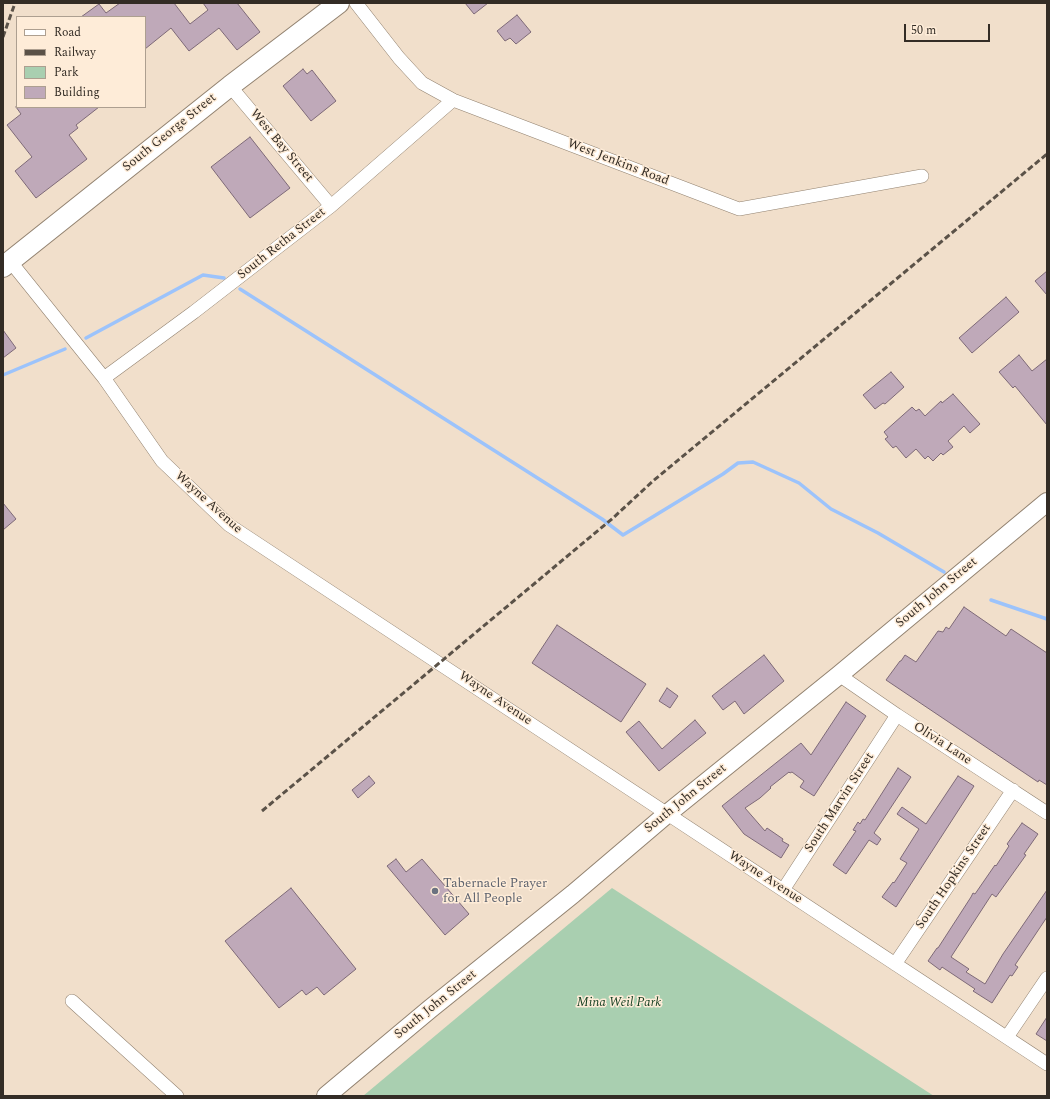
<!DOCTYPE html>
<style>
body{margin:0}
#map{position:relative;width:1050px;height:1099px;overflow:hidden;background:#f1dfcb;font-family:Spectral,serif}
canvas{display:block}
.frame{position:absolute;inset:0;border:4px solid #332c25;pointer-events:none}
.legend{position:absolute;left:16px;top:16px;width:130px;height:92px;box-sizing:border-box;background:#feecd8;border:1px solid #ad9f90;margin:0;padding:5px 7px;list-style:none;font-size:12px;color:#332c25}
.legend li{display:flex;align-items:center;gap:8px;height:20px}
.legend b{width:20px;border:1px solid #ad9f90}
.scale{position:absolute;left:904px;top:24px;width:86px;height:18px;box-sizing:border-box;border:2px solid #332c25;border-top:0;padding-left:5px;font-size:12px;line-height:14px;white-space:nowrap;color:#332c25;-webkit-text-stroke:3px #feecd8;paint-order:stroke}
</style>
<div id="map">
<canvas width="1050" height="1099"></canvas>
<div class="frame"></div>
<ul class="legend">
<li><b style="height:5px;background:#fff"></b>Road</li>
<li><b style="height:5px;background:#5b5248"></b>Railway</li>
<li><b style="height:11px;background:#a9cfb0"></b>Park</li>
<li><b style="height:11px;background:#bfa9b9"></b>Building</li>
</ul>
<div class="scale">50 m</div>
</div>
<script>
const ctx = document.querySelector('canvas').getContext('2d');
ctx.lineJoin = 'round';
function fill(path, color) {
  ctx.fillStyle = color;
  ctx.fill(path, 'evenodd');
}
function toPath(rows) {
  const path = new Path2D();
  for (const r of rows) {
    path.moveTo(r[0], r[1]);
    for (let i = 2; i < r.length; i += 2) path.lineTo(r[i], r[i + 1]);
  }
  return path;
}
function trace(path, color, width, dash) {
  ctx.strokeStyle = color;
  ctx.lineWidth = width;
  ctx.lineCap = dash ? 'butt' : 'round';
  ctx.setLineDash(dash || []);
  ctx.stroke(path);
}
function label(font, color, halo, rows, align = 'center') {
  ctx.font = font + ' Spectral,serif';
  ctx.lineWidth = 3;
  ctx.setLineDash([]);
  ctx.textBaseline = 'middle';
  ctx.strokeStyle = halo;
  ctx.fillStyle = color;
  for (const [text, x, y, turn = 0] of rows) {
    ctx.save();
    ctx.translate(x, y);
    ctx.rotate((+turn || 0) * Math.PI / 180);
    ctx.textAlign = isNaN(turn) ? turn : align;
    if (halo) ctx.strokeText(text, 0, 0);
    ctx.fillText(text, 0, 0);
    ctx.restore();
  }
}
const green = toPath([
 [612,888,934,1096,363,1096]
]);
const stream = toPath([
 [240,289,602,519,623,535,723,474,738,463,753,462,799,483,831,509,878,533,944,572],
 [86,338,203,275,224,278],
 [3,375,65,349],
 [991,600,1047,619]
]);
const building = toPath([
 [120,3,174,3,190,24,208,10,203,3,237,3,260,32,237,50,219,28,189,51,171,28,145,49,145,17,81,17,99,4,106,13,120,3],
 [465,3,488,3,474,14,465,3],
 [517,15,531,32,516,44,510,38,505,41,497,31,517,15],
 [303,69,307,74,312,70,336,101,311,121,283,86,303,69],
 [16,107,99,107,76,125,78,128,69,135,87,159,36,198,15,171,32,157,7,125,21,114,16,107],
 [250,137,290,188,250,218,211,167,250,137],
 [1047,271,1047,295,1035,281,1047,271],
 [1006,297,1019,312,972,353,959,338,1006,297],
 [3,330,16,348,3,358,3,330],
 [1019,355,1032,371,1047,359,1047,425,1015,386,1013,388,999,372,1019,355],
 [891,372,904,387,885,404,883,403,875,409,863,395,891,372],
 [953,394,980,424,970,433,964,426,948,441,953,447,943,455,941,453,933,461,928,456,925,459,916,449,906,458,896,446,893,448,885,439,888,437,884,432,912,407,916,411,919,409,925,416,941,401,942,403,953,394],
 [3,503,16,519,3,530,3,503],
 [964,607,1006,636,1011,629,1047,653,1047,785,1039,780,1038,782,886,680,900,661,901,661,905,655,916,662,938,631,943,632,946,627,949,629,964,607],
 [557,625,646,684,621,722,532,663,557,625],
 [764,655,784,681,744,714,735,701,723,710,712,696,764,655],
 [667,688,678,696,670,708,659,701,667,688],
 [846,702,866,716,814,796,800,787,804,781,792,772,790,773,789,772,770,787,771,788,760,798,745,808,765,831,767,828,783,839,782,841,789,845,781,858,744,834,722,806,801,743,811,755,846,702],
 [695,720,706,733,659,771,626,732,639,721,662,749,695,720],
 [898,768,911,777,874,833,881,839,877,845,869,840,846,874,833,865,856,831,853,830,858,822,860,824,863,819,865,820,898,768],
 [369,776,375,783,358,798,352,790,369,776],
 [958,776,974,786,896,907,882,897,893,882,894,883,907,863,900,859,919,829,897,814,902,807,926,824,958,776],
 [1022,823,1038,834,1024,854,1026,855,996,897,992,894,951,957,969,969,966,972,985,984,1003,954,1047,890,1047,917,1015,965,1018,967,1012,976,1010,975,992,1003,973,991,975,989,942,967,940,970,928,961,937,948,938,948,971,897,973,893,975,894,995,865,996,866,1009,846,1007,844,1022,823],
 [396,859,406,872,422,859,469,914,445,935,387,866,396,859],
 [291,888,356,969,324,995,317,987,306,995,302,990,279,1008,225,941,291,888],
 [1047,1017,1047,1041,1036,1034,1047,1017]
]);
const street = toPath([
 [356,3,399,58,422,83,453,100,739,209,922,176],
 [230,86,331,206],
 [10,261,104,378,162,461,229,525,1047,1064],
 [104,378,194,312,331,206,453,100],
 [839,675,897,715,1047,813],
 [783,890,897,715],
 [895,964,1013,790],
 [72,1001,177,1096],
 [1007,1037,1047,978]
]);
const secondary = toPath([
 [326,1096,430,1009,573,894,667,814,839,675,1047,502]
]);
const primary = toPath([
 [3,267,230,86,339,3]
]);
const rail = toPath([
 [3,37,15,3],
 [262,811,613,518,653,481,1047,154]
]);
const markers = [
 [435,891,4,"#6b7280"]
];
const streetNames = [
 ["South George Street",170,133,-39],
 ["West Bay Street",281,146,50],
 ["West Jenkins Road",618,163,21],
 ["South Retha Street",282,244,-38],
 ["Wayne Avenue",208,503,42],
 ["South John Street",937,593,-40],
 ["Wayne Avenue",495,699,34],
 ["Olivia Lane",942,744,33],
 ["South John Street",686,799,-39],
 ["South Marvin Street",840,803,-57],
 ["South Hopkins Street",954,877,-56],
 ["Wayne Avenue",765,878,33],
 ["South John Street",436,1005,-39]
];
const worshipNames = [
 ["Tabernacle Prayer",443,884],
 ["for All People",443,899]
];
const parkNames = [
 ["Mina Weil Park",619,1003]
];
fill(green, '#a9cfb0');
trace(stream, '#9cc3fb', 3.5);
fill(building, '#bfa9b9');
trace(building, '#7d6977', 1);
trace(street, '#928270', 14);
trace(secondary, '#928270', 20);
trace(primary, '#928270', 22);
trace(street, '#fff', 13);
trace(secondary, '#fff', 18);
trace(primary, '#fff', 20);
trace(rail, '#5b5248', 3, [6, 3]);
for (const [x, y, r, color] of markers) {
  const dot = new Path2D();
  dot.arc(x, y, r, 0, 2 * Math.PI);
  ctx.fillStyle = color;
  ctx.fill(dot);
  trace(dot, '#feecd8', 1.5);
}
label('13px', '#332c25', '#feecd8', streetNames);
label('13px', '#5b616d', '#feecd8', worshipNames, 'left');
label('italic 13px', '#113d1f', '#feecd8', parkNames);
</script>
